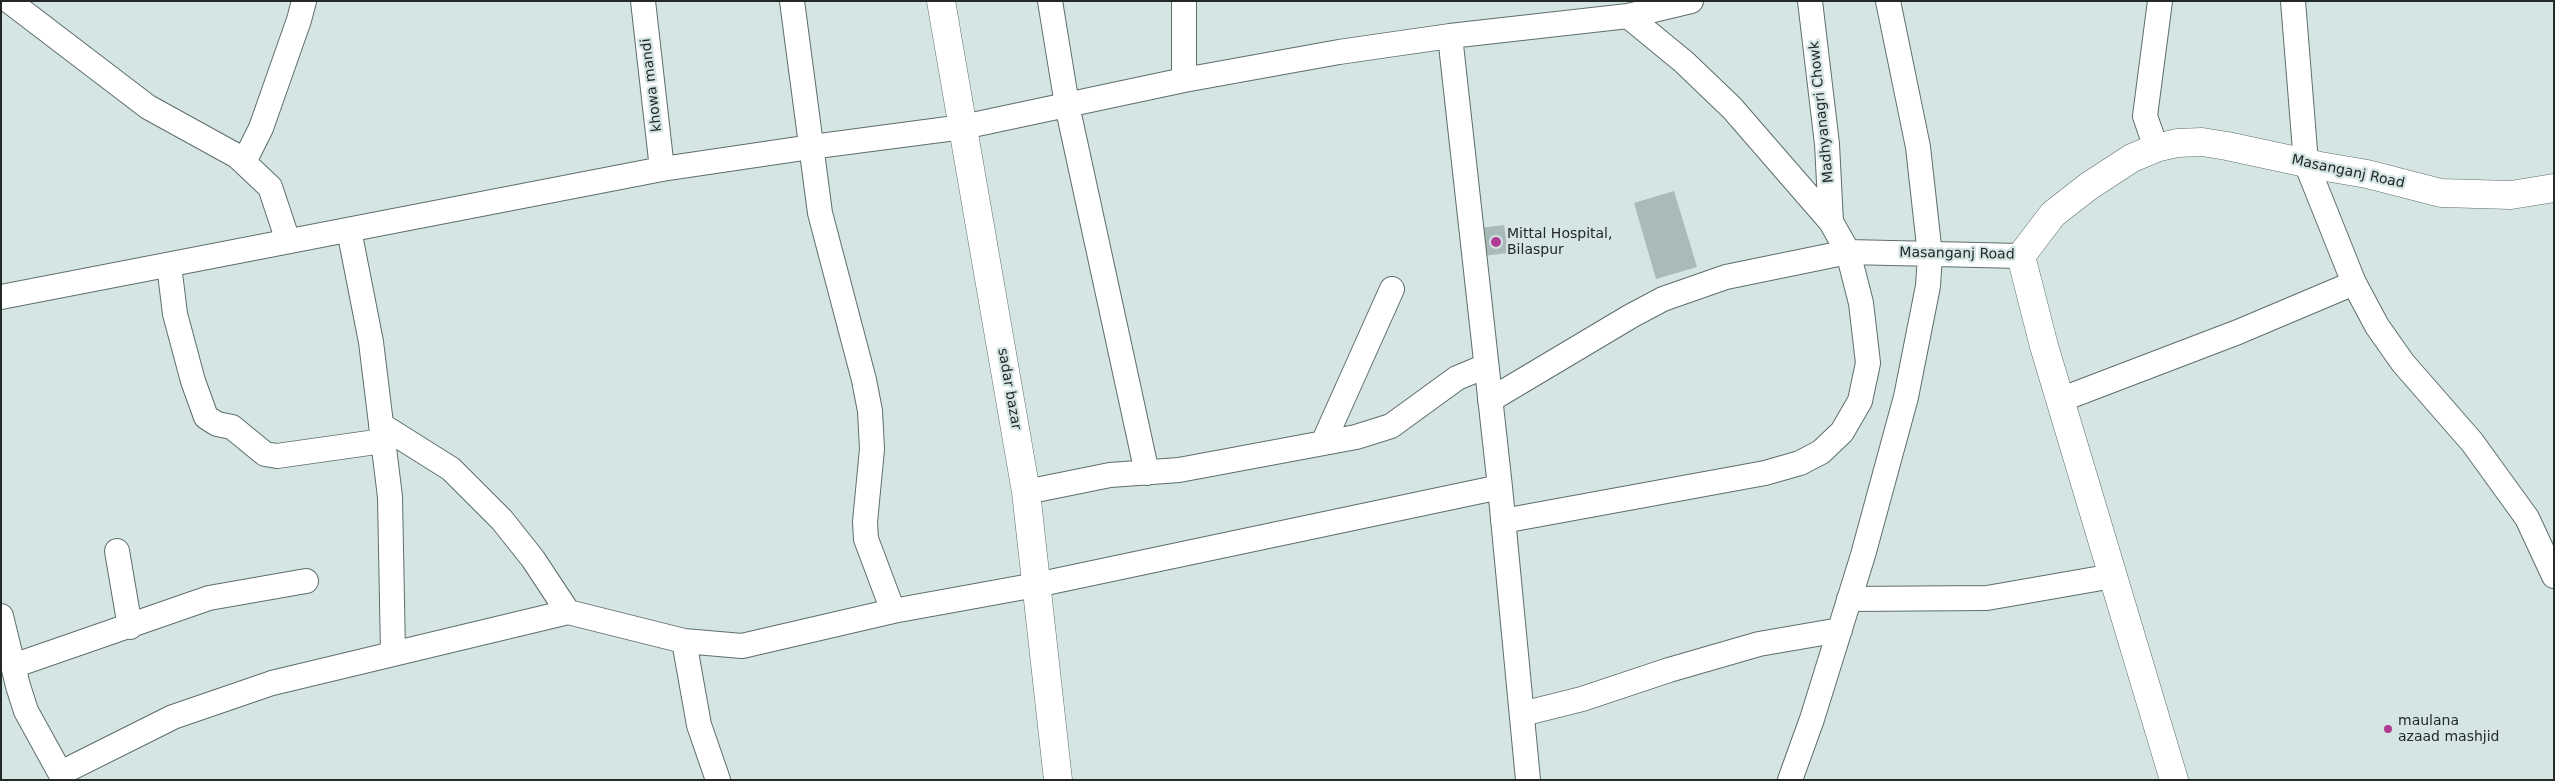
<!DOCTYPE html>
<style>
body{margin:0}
#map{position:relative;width:2555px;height:781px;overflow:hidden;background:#d4e5e3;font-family:"DejaVu Sans",sans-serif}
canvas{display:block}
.frame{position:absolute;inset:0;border:2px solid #222928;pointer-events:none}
</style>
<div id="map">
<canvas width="2555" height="781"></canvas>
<div class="frame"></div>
</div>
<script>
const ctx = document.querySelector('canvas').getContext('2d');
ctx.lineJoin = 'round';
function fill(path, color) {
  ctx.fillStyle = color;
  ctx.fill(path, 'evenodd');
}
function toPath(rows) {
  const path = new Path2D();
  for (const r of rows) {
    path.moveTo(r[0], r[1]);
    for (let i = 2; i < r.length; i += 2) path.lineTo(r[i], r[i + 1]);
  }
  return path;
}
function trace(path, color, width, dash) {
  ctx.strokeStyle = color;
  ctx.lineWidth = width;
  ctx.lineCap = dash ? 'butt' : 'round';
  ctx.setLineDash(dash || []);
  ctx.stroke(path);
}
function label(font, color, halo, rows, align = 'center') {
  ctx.font = font + ' "DejaVu Sans",sans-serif';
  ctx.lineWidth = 4.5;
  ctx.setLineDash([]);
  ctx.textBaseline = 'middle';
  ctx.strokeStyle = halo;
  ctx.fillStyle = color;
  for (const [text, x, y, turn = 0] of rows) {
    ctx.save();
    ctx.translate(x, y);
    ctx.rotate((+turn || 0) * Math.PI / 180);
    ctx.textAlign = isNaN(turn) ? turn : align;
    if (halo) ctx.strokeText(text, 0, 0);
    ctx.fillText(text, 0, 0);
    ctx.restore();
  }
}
const building = toPath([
 [1674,191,1697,267,1656,279,1634,203],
 [1504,225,1508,253,1483,256,1480,228]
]);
const street = toPath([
 [9,1,148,107,237,156,270,187,288,241],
 [643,1,662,169],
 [792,1,820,213,864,380,870,411,872,449,865,522,866,539,893,611],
 [1050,1,1067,105,1147,473],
 [1184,1,1184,80],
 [1810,1,1827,144,1831,222],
 [2293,1,2306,163,2354,283,2377,326,2403,363,2472,442,2527,518,2554,576],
 [1628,16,1684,62,1732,108,1831,222,1848,252,2021,256],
 [1450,36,1500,487,1528,780],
 [2156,148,2145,116,2160,1],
 [244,162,261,128,299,20,304,1],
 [349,230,371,342,390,497,393,653],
 [169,265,175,314,193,381,206,417,217,424,232,427,265,454,277,456,383,441],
 [1,297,662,169,811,147,963,127,1184,80,1339,52,1450,36,1628,16,1691,1],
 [1490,400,1631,316,1663,299,1726,277,1848,252,1861,303,1868,363,1860,401,1842,432,1821,452,1800,463,1765,473,1503,521],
 [2060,400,2238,332,2354,283],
 [381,425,451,469,502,520,533,559,568,612],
 [1323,443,1392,289],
 [1026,492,1110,475,1179,470,1356,437,1391,426,1457,378,1486,366],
 [117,551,130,627],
 [1849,599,1987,598,2113,576],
 [1,616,18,686,26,711,64,780],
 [684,641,699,725,718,780],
 [13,666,209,598,306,581],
 [1522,714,1582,699,1669,670,1759,644,1840,630],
 [61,773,173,717,272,683,568,612,684,641,742,646,893,611,1036,585,1500,487],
 [1790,780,1812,719,1863,555,1906,397,1928,286,1930,255,1918,147,1888,1]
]);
const secondary = toPath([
 [2174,780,2044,346,2021,256,2053,214,2089,186,2132,158,2156,148,2177,143,2202,142,2227,146,2320,166,2367,174,2441,193,2511,195,2554,188]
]);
const primary = toPath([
 [941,1,1026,492,1058,780]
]);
const markers = [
 [1496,242,6,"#b03b92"],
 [2388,729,5,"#b03b92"]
];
const streetNames = [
 ["khowa mandi",652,85,-97],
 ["Madhyanagri Chowk",1822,112,-96],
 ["Masanganj Road",2348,172,12],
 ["Masanganj Road",1957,254,1],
 ["sadar bazar",1009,389,80]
];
const poiNames = [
 ["Mittal Hospital,",1507,234],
 ["Bilaspur",1507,250],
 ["maulana",2398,721],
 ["azaad mashjid",2398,737]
];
fill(building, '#a9bab8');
trace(street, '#5e6e6c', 26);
trace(secondary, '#5e6e6c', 29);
trace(primary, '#5e6e6c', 29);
trace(street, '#fff', 24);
trace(secondary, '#fff', 28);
trace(primary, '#fff', 28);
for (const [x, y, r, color] of markers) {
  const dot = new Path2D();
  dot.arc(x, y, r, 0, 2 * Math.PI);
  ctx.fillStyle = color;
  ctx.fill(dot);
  trace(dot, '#d4e5e3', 2);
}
label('14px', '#222928', '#d4e5e3', streetNames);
label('14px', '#222928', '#d4e5e3', poiNames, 'left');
</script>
